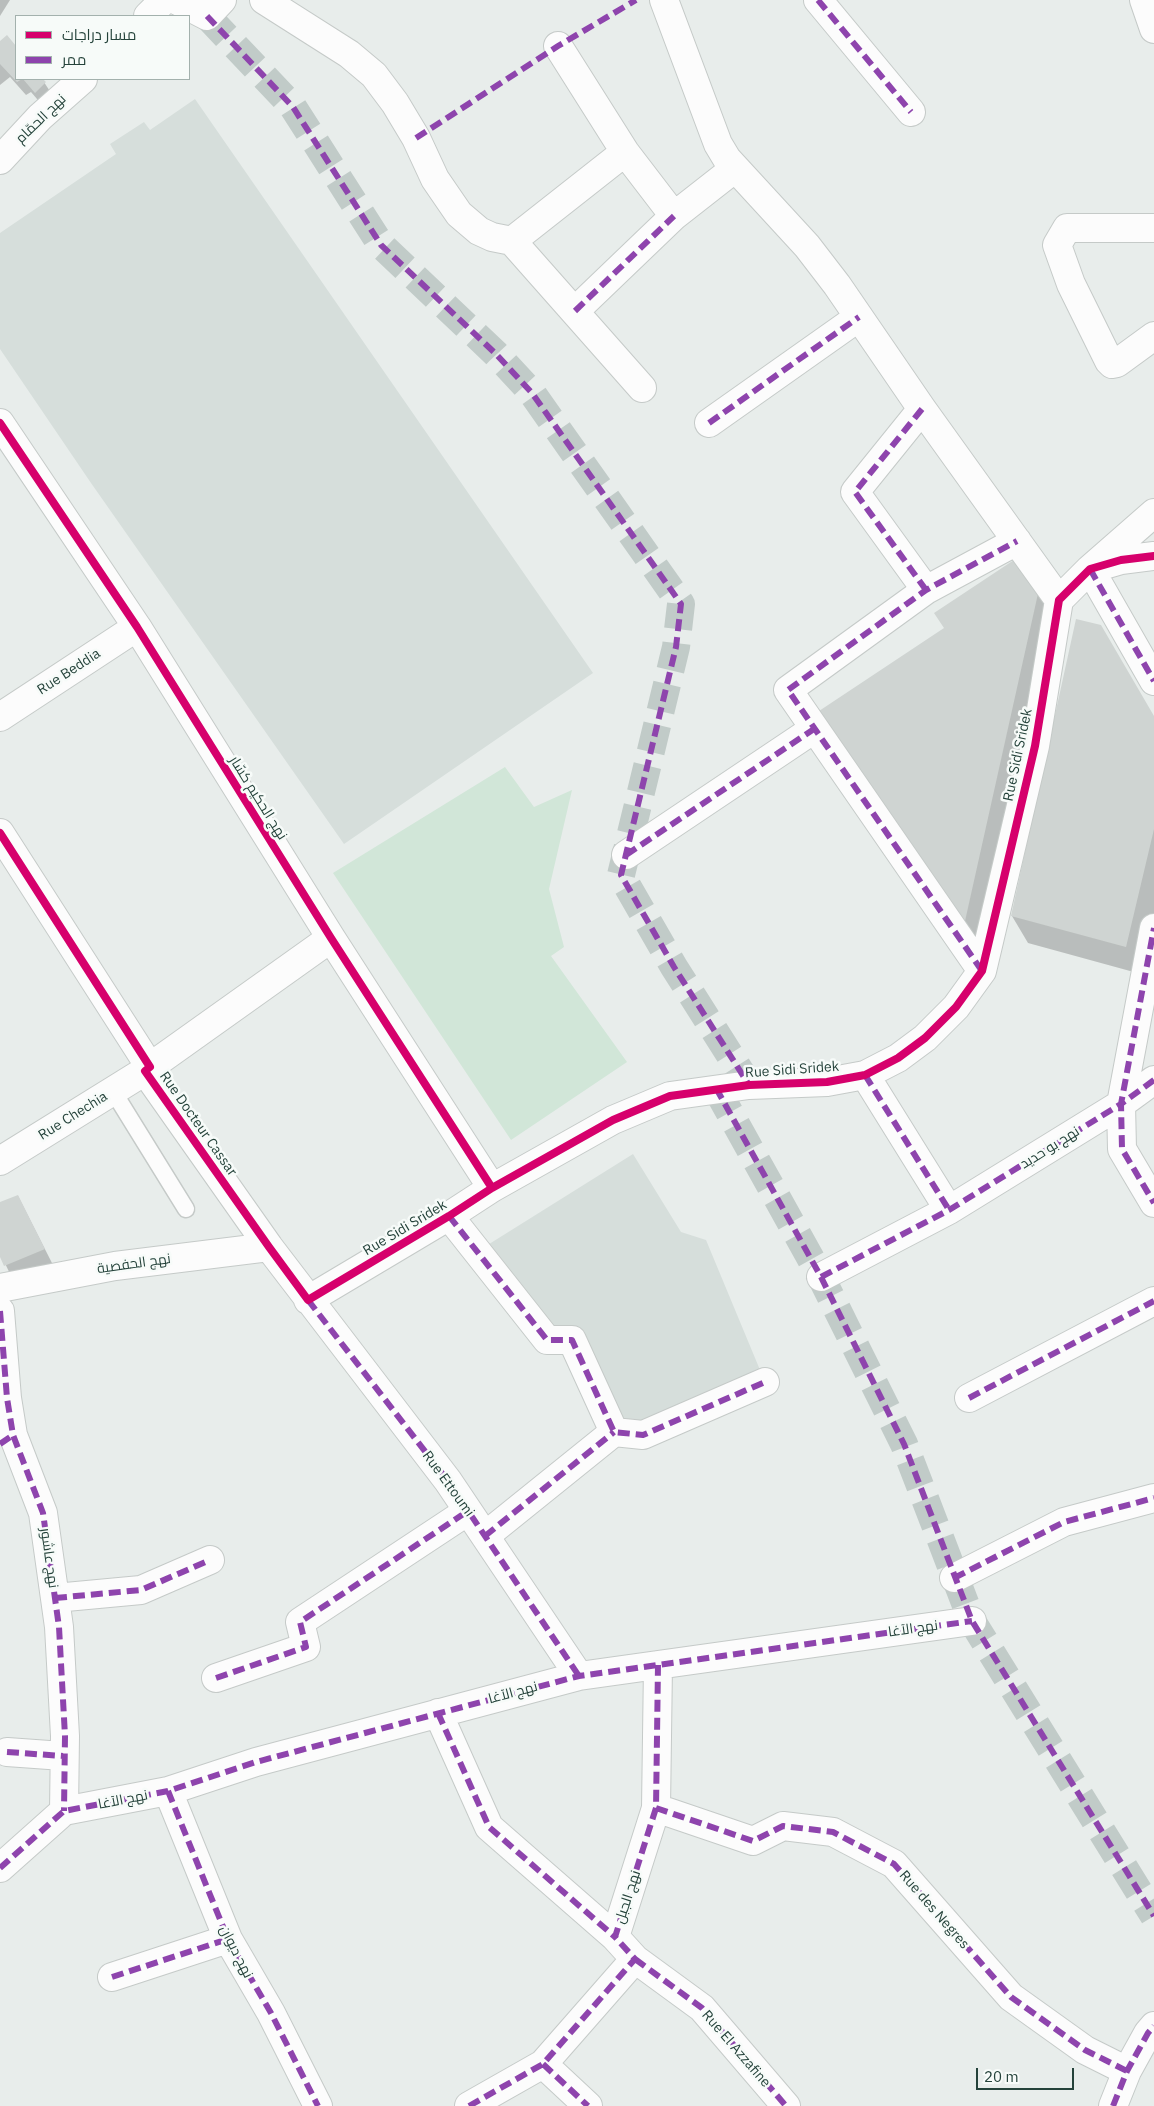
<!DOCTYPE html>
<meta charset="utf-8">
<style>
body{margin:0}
#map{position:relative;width:1154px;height:2106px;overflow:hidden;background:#e8edeb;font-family:"IBM Plex Sans",Cairo,sans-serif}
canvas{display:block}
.legend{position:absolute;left:15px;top:15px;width:175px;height:65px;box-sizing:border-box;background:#f7fbf9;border:1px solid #a3b1ad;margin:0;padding:6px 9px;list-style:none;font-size:15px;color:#24423a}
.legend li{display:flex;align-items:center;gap:10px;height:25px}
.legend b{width:25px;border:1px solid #a3b1ad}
.scale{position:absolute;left:976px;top:2068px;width:98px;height:22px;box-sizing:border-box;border:2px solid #24423a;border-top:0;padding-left:6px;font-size:15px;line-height:18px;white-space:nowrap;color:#24423a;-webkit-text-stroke:4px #f7fbf9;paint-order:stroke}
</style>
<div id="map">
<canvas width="1154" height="2106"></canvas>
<ul class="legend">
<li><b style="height:6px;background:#d6006c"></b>مسار دراجات</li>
<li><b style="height:6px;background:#8e44ad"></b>ممر</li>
</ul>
<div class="scale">20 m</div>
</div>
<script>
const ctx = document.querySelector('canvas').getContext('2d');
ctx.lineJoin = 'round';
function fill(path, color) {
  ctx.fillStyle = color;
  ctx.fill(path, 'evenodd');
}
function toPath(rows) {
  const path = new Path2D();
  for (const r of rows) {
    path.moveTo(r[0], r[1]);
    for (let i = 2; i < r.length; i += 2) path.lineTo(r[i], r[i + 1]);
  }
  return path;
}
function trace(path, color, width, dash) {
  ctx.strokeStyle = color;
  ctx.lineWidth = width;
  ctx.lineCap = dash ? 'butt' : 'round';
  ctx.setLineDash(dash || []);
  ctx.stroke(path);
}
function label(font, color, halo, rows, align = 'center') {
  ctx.font = font + ' "IBM Plex Sans",Cairo,sans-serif';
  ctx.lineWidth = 5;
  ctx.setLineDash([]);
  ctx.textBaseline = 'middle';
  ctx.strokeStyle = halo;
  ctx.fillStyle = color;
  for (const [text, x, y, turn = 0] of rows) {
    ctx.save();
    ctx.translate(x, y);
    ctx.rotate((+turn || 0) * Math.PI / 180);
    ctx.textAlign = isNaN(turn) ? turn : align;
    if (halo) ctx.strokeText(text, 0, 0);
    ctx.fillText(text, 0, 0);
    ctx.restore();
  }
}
const built = toPath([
 [195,99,593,673,344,844,91,483,0,349,0,233,116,154,110,144,144,122,150,130],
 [633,1154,681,1232,706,1240,765,1382,614,1432,572,1341,547,1340,478,1251]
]);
const green = toPath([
 [505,767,534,807,572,790,549,889,564,947,551,956,627,1062,511,1140,333,873]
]);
const shadow = toPath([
 [0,0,10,0,0,16],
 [7,37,16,48,16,79,42,79,53,96,43,106,31,92,26,95,10,77,0,85,0,43],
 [1017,560,1054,617,981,947,965,940,945,629],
 [1154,718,1154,920,1141,974,1028,943,1012,916],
 [18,1196,52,1263,13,1280,0,1253,0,1203]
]);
const building = toPath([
 [7,35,16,46,16,79,22,79,17,82,0,64,0,41],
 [23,79,43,79,46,82,35,93],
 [1017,558,1039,589,965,921,948,913,816,713,944,628,934,613],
 [1076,619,1101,625,1154,716,1154,829,1126,947,1011,916],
 [18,1195,45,1249,4,1266,0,1257,0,1202]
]);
const streetTunnel = toPath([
 [207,16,293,107,381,245,496,354,532,393,681,604,676,647,621,875,674,967,749,1085],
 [716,1088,821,1277,904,1444,972,1621,1154,1916]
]);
const lane = toPath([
 [113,1091,186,1209]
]);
const street = toPath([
 [176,0,207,16,222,0],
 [264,0,349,54,374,75,395,103,416,138,435,179,459,214,479,231,492,237,512,241,642,388],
 [664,0,718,144,727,159,807,246,837,285,922,409,1059,600],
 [818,0,911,112],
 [1144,0,1154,29],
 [148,16,164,0],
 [558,46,625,152,674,216],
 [0,160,40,117,83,79],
 [1154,228,1067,228,1057,245,1071,284,1109,361,1112,364,1117,363,1154,336],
 [512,241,625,152],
 [575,311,674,216,734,169],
 [922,409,855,492,926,590],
 [0,423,137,627,331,938,492,1188],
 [709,423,859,317],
 [1154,513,1090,569,1154,681],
 [0,717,137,627],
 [0,833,150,1067,145,1071,269,1247,448,1481,579,1676],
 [626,855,814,729],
 [982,971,788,690,926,590,1017,541],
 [150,1067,331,938],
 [865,1075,949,1210],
 [1154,1080,1121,1104,1122,1149,1154,1203],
 [0,1161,145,1071],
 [449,1216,547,1340,572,1340,614,1432,643,1435,765,1382],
 [821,1277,949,1210,1121,1104,1154,928],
 [0,1288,115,1266,269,1247],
 [308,1300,449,1216,492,1188,613,1120,670,1096,749,1085,827,1082,865,1075,898,1058,925,1038,956,1007,982,971,1035,746,1059,600,1090,569,1121,560,1154,556],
 [0,1311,7,1398,13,1435,43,1513,59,1627,65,1736,64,1811],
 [969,1398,1154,1301],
 [485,1536,614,1432],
 [954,1578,1064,1522,1154,1498],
 [55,1598,141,1590,210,1560],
 [216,1678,306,1647,300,1622,468,1511],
 [438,1713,489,1827,615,1937],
 [7,1752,63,1756],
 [168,1791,228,1939,271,2013,318,2106],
 [656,1808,753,1841,783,1826,833,1832,894,1864,1011,1997,1085,2050,1127,2071],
 [0,1868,64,1811,168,1791,256,1762,579,1676,972,1621],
 [635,1959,702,2008,786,2106],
 [112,1977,228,1939],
 [543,2064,588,2106],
 [469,2106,543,2064,635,1959,615,1937,656,1808,658,1665],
 [1113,2106,1127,2071,1148,2033,1154,2026]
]);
const quiet = toPath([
 [818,0,911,112],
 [207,16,293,107,381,245,496,354,532,393,681,604,676,647,621,875,674,967,749,1085],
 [416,138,558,46,636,0],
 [575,311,674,216],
 [922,409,855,492,926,590],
 [709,423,859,317],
 [1090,569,1154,681],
 [626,855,814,729],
 [982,971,788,690,926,590,1017,541],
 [865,1075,949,1210],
 [1154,1080,1121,1104,1122,1149,1154,1203],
 [716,1088,821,1277,904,1444,972,1621,1154,1916],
 [449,1216,547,1340,572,1340,614,1432,643,1435,765,1382],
 [821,1277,949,1210,1121,1104,1154,928],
 [308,1300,448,1481,579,1676],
 [0,1311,7,1398,13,1435,43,1513,59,1627,65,1736,64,1811],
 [969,1398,1154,1301],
 [0,1444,13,1435],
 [485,1536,614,1432],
 [954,1578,1064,1522,1154,1498],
 [55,1598,141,1590,210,1560],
 [216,1678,306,1647,300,1622,468,1511],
 [438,1713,489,1827,615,1937],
 [7,1752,63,1756],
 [168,1791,228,1939,271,2013,318,2106],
 [656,1808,753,1841,783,1826,833,1832,894,1864,1011,1997,1085,2050,1127,2071],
 [0,1868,64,1811,168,1791,256,1762,579,1676,972,1621],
 [635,1959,702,2008,786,2106],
 [112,1977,228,1939],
 [543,2064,588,2106],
 [469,2106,543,2064,635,1959,615,1937,656,1808,658,1665],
 [1113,2106,1127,2071,1148,2033,1154,2026]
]);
const cycleway = toPath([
 [0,423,137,627,331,938,492,1188],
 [0,833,150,1067,145,1071,269,1247,308,1300,449,1216,492,1188,613,1120,670,1096,749,1085,827,1082,865,1075,898,1058,925,1038,956,1007,982,971,1035,746,1059,600,1090,569,1121,560,1154,556]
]);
const streetNames = [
 ["نهج الحمّام",41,119,-44],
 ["Rue Beddia",69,672,-33],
 ["Rue Sidi Sridek",1018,755,-78],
 ["نهج الحكيم كسّار",258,798,58],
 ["Rue Sidi Sridek",792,1070,-4],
 ["Rue Chechia",73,1116,-32],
 ["Rue Docteur Cassar",198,1124,55],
 ["نهج بو حديد",1050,1148,-32],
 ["Rue Sidi Sridek",405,1228,-31],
 ["نهج الحفصية",134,1264,-8],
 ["Rue Ettoumi",448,1484,54],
 ["نهج عاشور",49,1558,82],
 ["نهج الآغا",913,1629,-8],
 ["نهج الآغا",513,1693,-15],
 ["نهج الآغا",123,1800,-11],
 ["نهج الجبل",628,1897,-72],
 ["Rue des Negres",934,1910,49],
 ["نهج ديوان",236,1952,63],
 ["Rue El Azzafine",736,2049,49]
];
fill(built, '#d6dedb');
fill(green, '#d1e6d8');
fill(shadow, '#0003');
fill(building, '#cfd4d2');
trace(streetTunnel, '#c1cbc8', 28, [28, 14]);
trace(lane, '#c5cac8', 19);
trace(street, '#c5cac8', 30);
trace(lane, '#fcfcfc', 16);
trace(street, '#fcfcfc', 28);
trace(quiet, '#8e44ad', 6, [12, 6]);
trace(cycleway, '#d6006c', 8);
label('14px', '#24423a', '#f7fbf9', streetNames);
</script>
